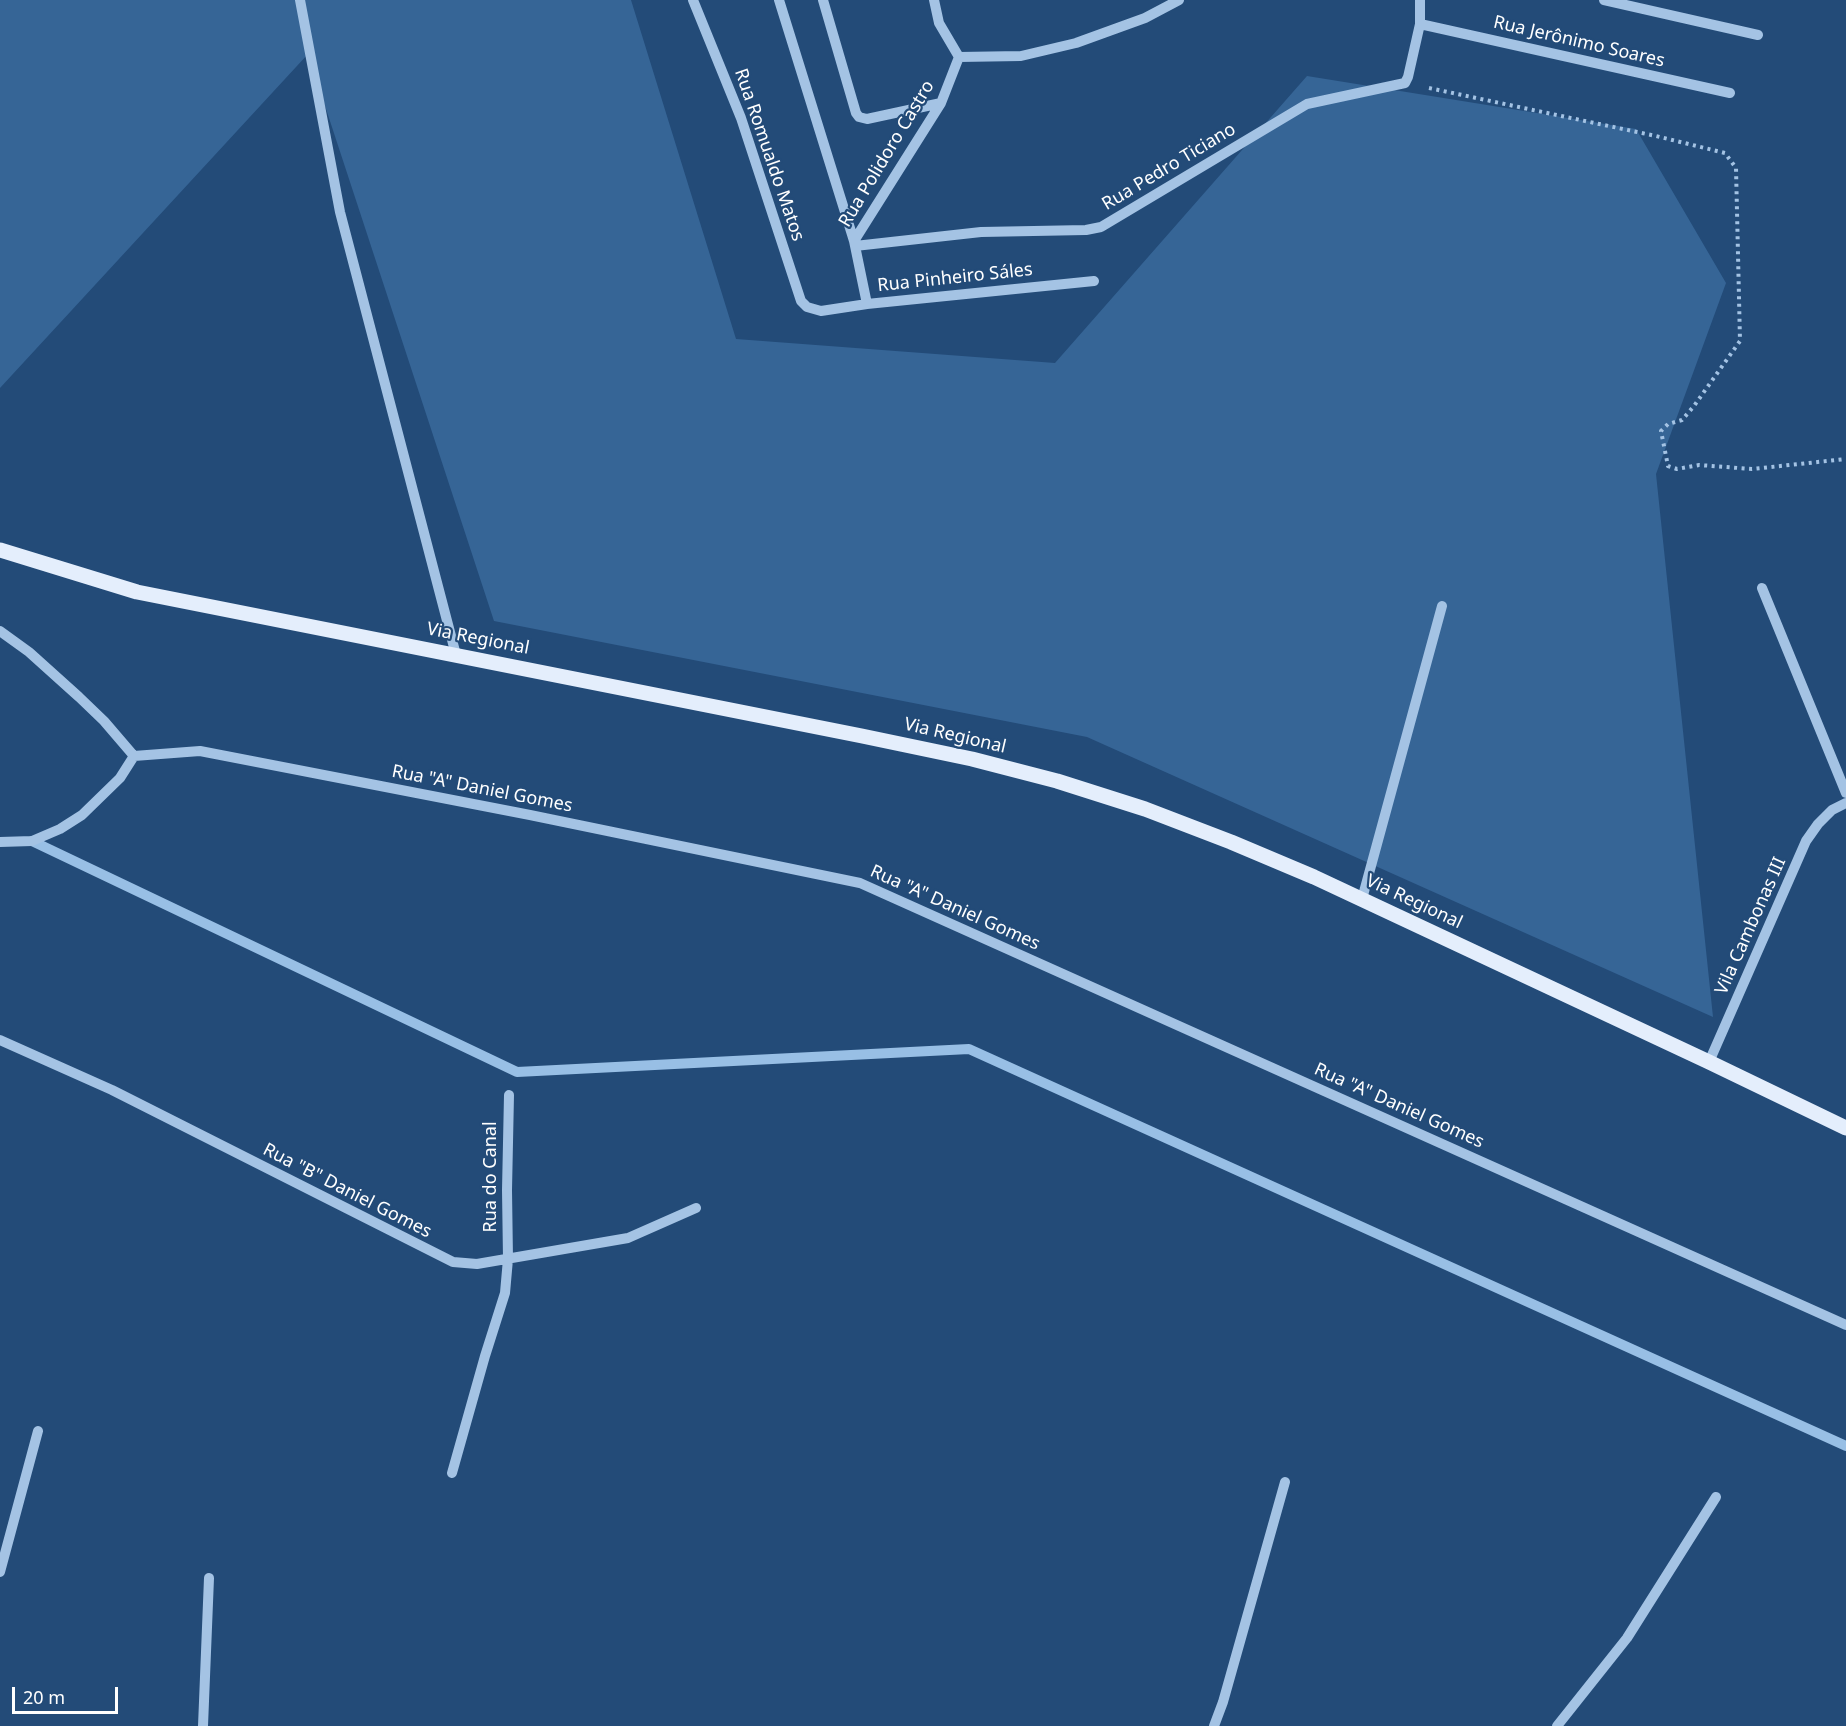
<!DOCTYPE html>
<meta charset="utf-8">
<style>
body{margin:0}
#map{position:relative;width:1846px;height:1726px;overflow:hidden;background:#234b78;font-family:"Noto Sans",sans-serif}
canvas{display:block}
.scale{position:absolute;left:12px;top:1687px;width:106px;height:27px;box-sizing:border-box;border:3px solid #fff;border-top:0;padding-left:8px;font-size:18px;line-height:21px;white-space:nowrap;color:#fff;-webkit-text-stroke:4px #234b78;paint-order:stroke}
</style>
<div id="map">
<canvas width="1846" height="1726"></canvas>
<div class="scale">20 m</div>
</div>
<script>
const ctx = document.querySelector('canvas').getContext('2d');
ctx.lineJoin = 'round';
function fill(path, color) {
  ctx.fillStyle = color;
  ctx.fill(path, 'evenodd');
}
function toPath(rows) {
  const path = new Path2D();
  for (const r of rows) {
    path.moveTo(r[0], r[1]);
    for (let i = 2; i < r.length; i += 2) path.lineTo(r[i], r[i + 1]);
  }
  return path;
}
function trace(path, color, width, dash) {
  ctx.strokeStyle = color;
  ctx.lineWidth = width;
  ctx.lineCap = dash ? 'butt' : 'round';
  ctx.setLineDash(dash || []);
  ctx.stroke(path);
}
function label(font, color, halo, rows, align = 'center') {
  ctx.font = font + ' "Noto Sans",sans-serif';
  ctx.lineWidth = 4.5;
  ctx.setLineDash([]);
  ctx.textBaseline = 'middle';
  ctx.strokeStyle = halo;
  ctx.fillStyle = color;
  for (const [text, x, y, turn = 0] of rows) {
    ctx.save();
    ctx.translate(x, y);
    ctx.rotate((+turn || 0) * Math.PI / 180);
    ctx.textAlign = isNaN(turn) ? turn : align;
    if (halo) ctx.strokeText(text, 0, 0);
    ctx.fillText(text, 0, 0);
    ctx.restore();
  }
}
const green = toPath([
 [0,0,631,0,736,339,1055,363,1307,76,1636,129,1726,283,1656,474,1713,1017,1087,737,494,621,308,54,0,388]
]);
const stream = toPath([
 [32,841,517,1072,969,1049,1846,1446]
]);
const path = toPath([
 [1429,88,1656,136,1725,153,1736,168,1740,341,1694,406,1682,420,1668,424,1661,431,1668,466,1677,469,1699,465,1752,469,1846,459]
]);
const minor = toPath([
 [300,0,340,212,456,655],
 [693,0,741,118,801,301,807,307,821,311,867,304,1094,281],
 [779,0,854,241],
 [823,0,856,113,859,117,867,119,941,103],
 [934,0,939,23,959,57],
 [1604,0,1758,35],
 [1420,24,1730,93],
 [959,57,1021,56,1076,43,1145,18,1179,0],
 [855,246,981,232,1086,230,1101,227,1307,104,1405,83,1408,77,1420,24,1420,0],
 [867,304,854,241,941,103,959,57],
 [1762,588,1846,793],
 [0,631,29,652,79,697,104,721,134,756,200,751,530,815,860,883,1846,1325],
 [0,842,32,841,60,829,82,815,120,778,134,756],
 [1362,899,1442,606],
 [0,1040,112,1090,453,1262,477,1264,628,1238,696,1208],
 [1709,1062,1806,841,1818,824,1832,810,1846,803],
 [452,1473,485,1356,505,1293,508,1259,507,1190,509,1095],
 [0,1572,38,1431],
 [203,1726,209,1578],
 [1214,1726,1223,1702,1285,1482],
 [1557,1726,1627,1638,1716,1497]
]);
const major = toPath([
 [0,550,137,592,862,736,972,759,1057,781,1145,809,1231,842,1314,877,1709,1062,1846,1128]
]);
const streetNames = [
 ["Rua Jerônimo Soares",1579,42,13],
 ["Rua Polidoro Castro",887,154,-59],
 ["Rua Romualdo Matos",769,155,71],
 ["Rua Pedro Ticiano",1169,167,-31],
 ["Rua Pinheiro Sáles",955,278,-6],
 ["Via Regional",478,639,11],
 ["Via Regional",955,736,13],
 ["Rua \"A\" Daniel Gomes",482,789,11],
 ["Via Regional",1414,902,25],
 ["Rua \"A\" Daniel Gomes",955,908,24],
 ["Vila Cambonas III",1751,926,-66],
 ["Rua \"A\" Daniel Gomes",1399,1106,24],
 ["Rua do Canal",491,1177,-90],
 ["Rua \"B\" Daniel Gomes",347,1191,27]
];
fill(green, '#366596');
trace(stream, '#98bfe5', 10);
trace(path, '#a4c3e4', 4, [3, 4.5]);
trace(minor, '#a4c3e4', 10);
trace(major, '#e4eefc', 15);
label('18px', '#fff', '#234b78', streetNames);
</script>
